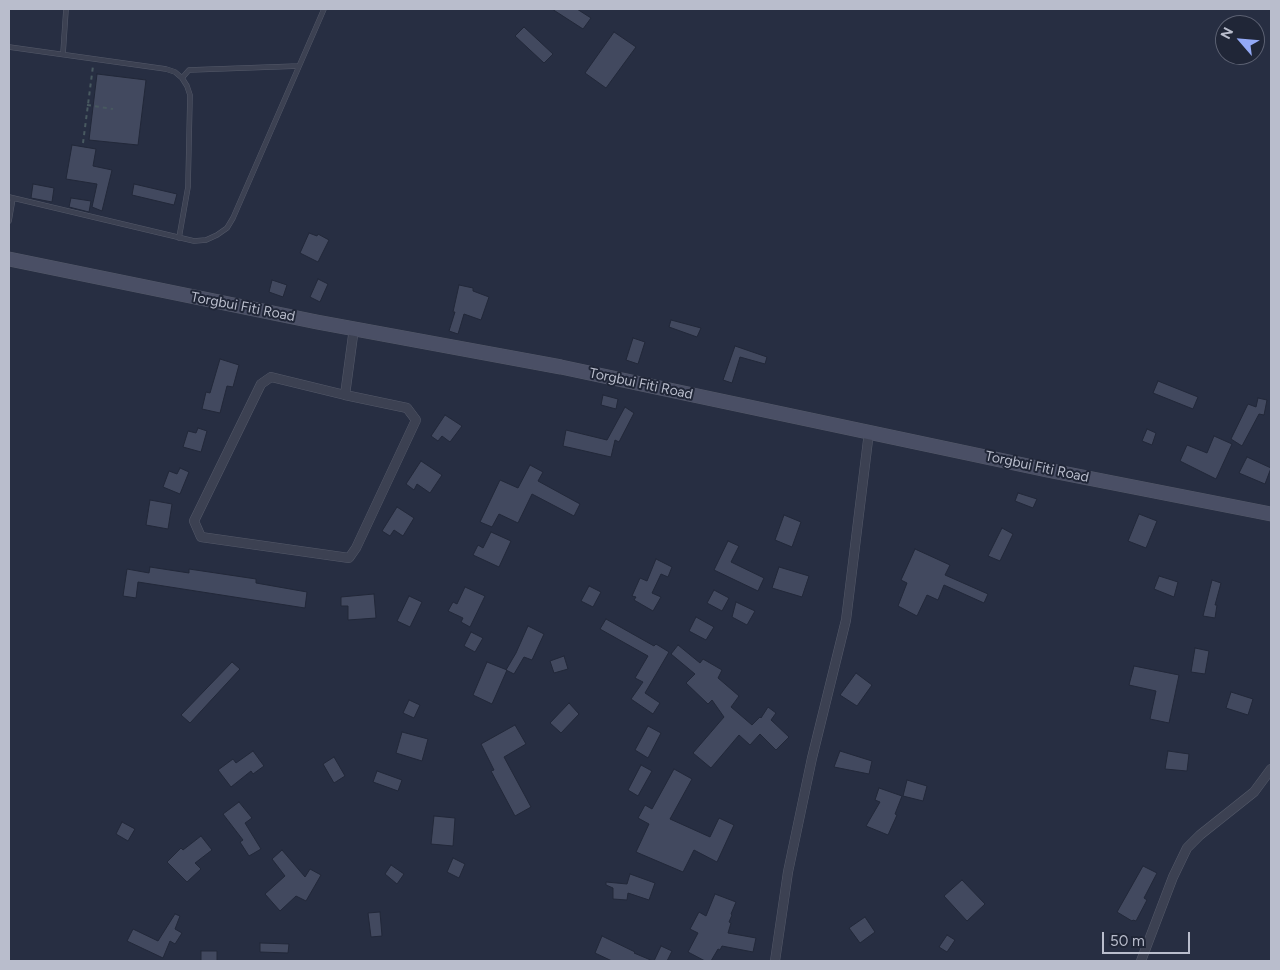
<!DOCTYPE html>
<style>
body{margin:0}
#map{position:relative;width:1280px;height:970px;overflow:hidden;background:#272e42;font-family:Figtree,sans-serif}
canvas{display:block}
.frame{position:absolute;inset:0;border:10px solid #b9bdcc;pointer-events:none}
.north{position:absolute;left:1215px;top:15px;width:50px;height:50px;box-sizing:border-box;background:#202637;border:1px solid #5d6273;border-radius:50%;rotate:297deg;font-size:14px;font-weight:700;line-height:20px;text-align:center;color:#b9bdcc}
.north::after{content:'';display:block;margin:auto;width:18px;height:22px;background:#93a9f6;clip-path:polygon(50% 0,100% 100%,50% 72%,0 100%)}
.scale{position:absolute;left:1102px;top:932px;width:88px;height:22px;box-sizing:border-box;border:2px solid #b9bdcc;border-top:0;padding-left:6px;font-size:15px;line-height:18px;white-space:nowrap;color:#b9bdcc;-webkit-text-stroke:4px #202637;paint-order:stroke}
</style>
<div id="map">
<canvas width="1280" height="970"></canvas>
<div class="frame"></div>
<div class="north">N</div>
<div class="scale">50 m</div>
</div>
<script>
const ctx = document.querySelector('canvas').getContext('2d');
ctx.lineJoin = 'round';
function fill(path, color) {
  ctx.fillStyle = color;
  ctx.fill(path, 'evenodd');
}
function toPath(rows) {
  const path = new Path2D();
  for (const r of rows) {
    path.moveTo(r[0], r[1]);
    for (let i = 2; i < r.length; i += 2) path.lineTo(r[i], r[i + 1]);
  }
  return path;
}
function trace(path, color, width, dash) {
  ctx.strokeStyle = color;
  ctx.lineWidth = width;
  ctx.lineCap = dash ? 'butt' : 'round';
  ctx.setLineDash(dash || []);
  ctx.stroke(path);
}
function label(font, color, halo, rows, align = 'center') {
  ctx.font = font + ' Figtree,sans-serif';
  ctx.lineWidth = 4;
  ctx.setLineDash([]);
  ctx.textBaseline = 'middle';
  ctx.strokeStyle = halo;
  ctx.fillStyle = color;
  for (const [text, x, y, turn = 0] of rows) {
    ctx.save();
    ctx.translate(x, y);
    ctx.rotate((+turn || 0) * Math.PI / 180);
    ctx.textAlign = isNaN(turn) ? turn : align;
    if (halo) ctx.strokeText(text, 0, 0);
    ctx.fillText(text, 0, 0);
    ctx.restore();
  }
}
const building = toPath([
 [552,9,577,9,591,18,583,29,552,9],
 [524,27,553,54,544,63,515,36,524,27],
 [614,32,636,47,606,88,585,73,614,32],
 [97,74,146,80,138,145,89,140,97,74],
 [72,145,96,149,93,166,112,170,102,211,92,207,97,184,66,179,72,145],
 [33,184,54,188,52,202,31,198,33,184],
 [134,184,177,194,174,205,132,195,134,184],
 [71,198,91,201,89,212,69,207,71,198],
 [309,233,317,236,318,234,329,240,318,262,300,253,309,233],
 [318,279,328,284,320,302,310,297,318,279],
 [272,280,287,285,283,297,269,292,272,280],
 [459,285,473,288,473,291,489,297,481,320,464,314,458,334,449,331,455,312,453,312,459,285],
 [671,320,701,328,697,337,669,327,671,320],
 [633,338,645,342,638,364,626,360,633,338],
 [735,346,767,357,765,364,740,357,732,383,723,380,735,346],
 [220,359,239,365,233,387,227,386,220,413,202,409,206,392,210,393,220,359],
 [1158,381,1198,397,1193,409,1153,393,1158,381],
 [603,395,618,399,616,409,601,405,603,395],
 [1258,398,1267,400,1264,415,1259,414,1242,446,1231,439,1248,404,1256,407,1258,398],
 [625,407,634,413,619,442,615,440,611,457,563,446,566,430,607,440,625,407],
 [445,415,462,426,450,442,442,436,438,441,431,436,445,415],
 [198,428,207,431,201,452,183,447,188,431,196,433,198,428],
 [1147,429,1156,433,1152,445,1142,441,1147,429],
 [1214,436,1232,444,1216,479,1180,461,1187,445,1207,453,1214,436],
 [1247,457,1271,468,1265,484,1239,473,1247,457],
 [421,461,442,475,430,493,417,484,414,490,406,484,421,461],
 [530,465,543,472,538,481,580,504,574,516,532,494,518,523,499,514,492,527,480,522,500,480,518,488,530,465],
 [180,468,189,472,180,494,163,487,169,471,177,474,180,468],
 [1018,493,1037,499,1033,508,1015,501,1018,493],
 [150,500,172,504,168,529,146,525,150,500],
 [397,507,414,518,403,536,394,530,390,536,382,531,397,507],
 [1139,514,1157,521,1146,548,1128,541,1139,514],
 [784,515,801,522,792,547,775,540,784,515],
 [1002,528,1013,534,1000,561,988,556,1002,528],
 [491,532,511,541,499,567,473,555,478,545,483,548,491,532],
 [728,541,739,546,731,562,764,578,758,591,714,570,728,541],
 [915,549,950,565,945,575,988,594,984,603,944,585,938,600,927,595,917,616,898,606,907,583,901,580,915,549],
 [656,559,672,567,668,577,661,574,652,593,661,597,653,611,634,600,636,597,632,596,640,578,647,581,656,559],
 [150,567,189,573,189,569,256,579,256,583,307,592,305,608,138,582,136,598,123,596,127,569,149,573,150,567],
 [779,567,809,576,802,597,772,588,779,567],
 [1159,576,1178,582,1174,597,1154,589,1159,576],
 [1212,580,1221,583,1215,605,1217,605,1215,618,1203,616,1212,580],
 [589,586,601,592,593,607,581,601,589,586],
 [465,587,485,596,470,627,461,622,463,618,448,611,453,602,457,604,465,587],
 [714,590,729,598,722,611,707,603,714,590],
 [374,594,376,618,348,620,348,606,341,606,341,597,374,594],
 [409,596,422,602,410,627,397,621,409,596],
 [736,602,755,611,747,625,732,617,736,602],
 [696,617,714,627,706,640,689,631,696,617],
 [606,619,654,646,656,644,669,652,645,693,660,703,653,714,631,699,643,682,635,678,648,656,600,629,606,619],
 [528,626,544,634,532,660,524,657,514,674,506,670,516,653,528,626],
 [471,632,483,638,475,652,464,646,471,632],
 [678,645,700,663,703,659,722,670,718,678,739,696,731,707,752,725,760,717,761,718,768,707,776,713,771,720,789,737,776,750,760,734,750,745,739,735,711,768,693,753,724,717,712,700,708,704,686,683,695,674,671,654,678,645],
 [1195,648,1209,651,1205,674,1191,672,1195,648],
 [564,656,568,669,554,673,550,661,564,656],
 [232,662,240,669,190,723,181,715,232,662],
 [487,662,507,670,492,704,473,695,487,662],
 [1134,666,1179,675,1169,723,1150,719,1156,691,1129,685,1134,666],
 [856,673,872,685,857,706,840,695,856,673],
 [1231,692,1253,699,1248,715,1226,708,1231,692],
 [409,700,420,705,414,718,403,713,409,700],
 [569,703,579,714,561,733,550,723,569,703],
 [515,725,526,744,504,757,531,807,515,816,491,771,494,770,481,744,515,725],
 [648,726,661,733,648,758,635,750,648,726],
 [402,732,428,739,422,761,396,753,402,732],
 [253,751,264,766,253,774,251,771,231,787,218,770,233,759,236,763,253,751],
 [840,751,872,761,869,774,834,767,840,751],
 [1168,751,1189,754,1187,771,1165,769,1168,751],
 [334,757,345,776,334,783,323,764,334,757],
 [641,765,652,771,638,796,628,790,641,765],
 [674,769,692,779,670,819,710,837,719,818,734,825,717,862,694,850,683,872,636,852,649,824,638,818,645,805,652,809,674,769],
 [377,771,402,780,398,791,373,782,377,771],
 [907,780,927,786,923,801,903,796,907,780],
 [879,788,902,796,895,814,897,815,888,835,866,826,880,802,875,800,879,788],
 [239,802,252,818,245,823,261,849,249,856,240,842,243,840,223,814,239,802],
 [434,816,455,818,453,846,431,844,434,816],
 [122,822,135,829,128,841,116,834,122,822],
 [201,836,212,850,195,863,201,869,187,882,167,862,181,848,183,850,201,836],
 [282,850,305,877,310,869,321,875,306,901,296,896,280,911,265,894,285,876,272,859,282,850],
 [453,858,465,864,459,878,447,872,453,858],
 [391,865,404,874,397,884,385,874,391,865],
 [1143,866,1157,873,1144,898,1147,900,1136,921,1133,920,1132,921,1117,912,1143,866],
 [630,874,655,883,649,900,628,893,627,900,613,899,613,888,606,885,606,882,627,884,630,874],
 [962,880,985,904,967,921,944,896,962,880],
 [715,894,736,902,731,914,732,915,729,922,731,923,728,933,756,938,753,952,722,946,720,950,718,949,711,961,705,961,688,952,698,933,690,929,699,912,706,916,715,894],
 [380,912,382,936,371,937,368,913,380,912],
 [175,914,180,916,175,929,182,933,175,944,170,941,163,958,127,941,133,929,158,941,175,914],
 [865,917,875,932,860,943,849,928,865,917],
 [947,935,955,940,947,952,939,947,947,935],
 [602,936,635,952,634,953,653,961,612,961,595,953,602,936],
 [260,943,289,944,288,953,260,952,260,943],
 [661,946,672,951,667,961,654,961,661,946],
 [201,951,217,951,217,961,201,961,201,951]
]);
const path = toPath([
 [87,105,113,109],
 [83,143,93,66]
]);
const lane = toPath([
 [9,47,166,69,175,72,182,78,187,86,190,95,188,187,179,238],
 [63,54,66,9],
 [182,78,189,70,299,66],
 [9,197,194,241,206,240,217,235,227,228,233,218,324,9],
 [9,221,13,198]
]);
const street = toPath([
 [345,395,407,408,416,420,356,548,349,558,201,537,194,521,261,384,271,377,345,395,354,328],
 [775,961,788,872,812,758,846,620,869,432],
 [1141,961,1173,877,1187,848,1200,835,1254,792,1271,769]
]);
const secondary = toPath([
 [9,259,317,322,561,367,1047,470,1271,514]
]);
const streetNames = [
 ["Torgbui Fiti Road",243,307,11],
 ["Torgbui Fiti Road",641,384,12],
 ["Torgbui Fiti Road",1037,467,12]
];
fill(building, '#42495f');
trace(building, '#222839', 1);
trace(lane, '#545969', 5.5);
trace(street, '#545969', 10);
trace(secondary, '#545969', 15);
trace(path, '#485960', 2, [4, 4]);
trace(lane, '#3c4152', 4.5);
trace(street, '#3c4152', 9);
trace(secondary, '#4a4f65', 14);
label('14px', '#b9bdcc', '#202637', streetNames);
</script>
